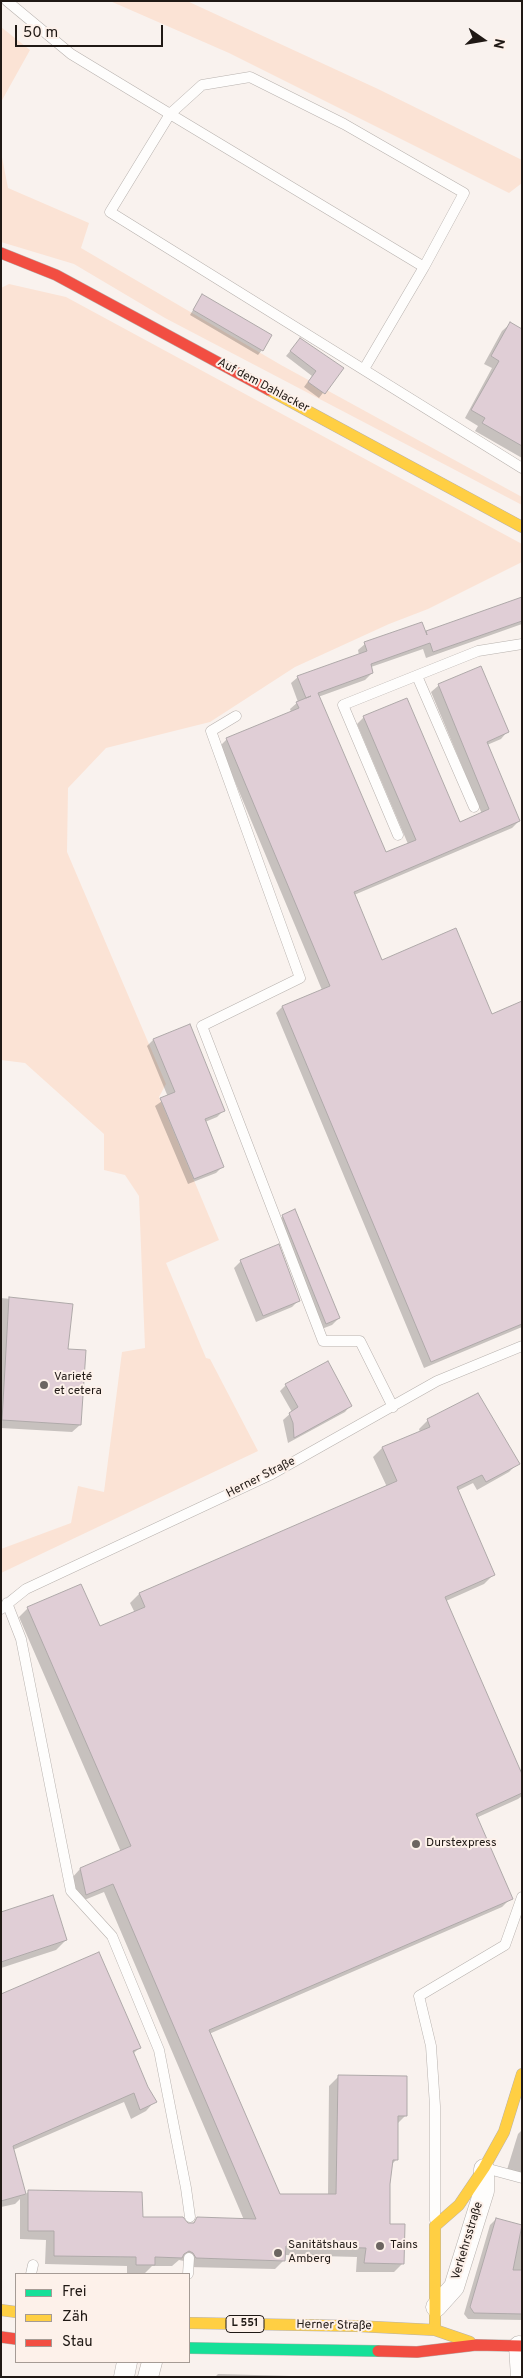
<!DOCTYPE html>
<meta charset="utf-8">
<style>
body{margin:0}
#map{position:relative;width:523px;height:2378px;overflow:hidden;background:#f9f2ee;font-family:Overpass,sans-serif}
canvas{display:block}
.frame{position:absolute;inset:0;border:2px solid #201915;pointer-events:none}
.legend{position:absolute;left:15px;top:2273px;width:175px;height:90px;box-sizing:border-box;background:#fdf1ea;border:1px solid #a59b95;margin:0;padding:6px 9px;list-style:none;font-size:15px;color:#201915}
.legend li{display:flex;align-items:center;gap:10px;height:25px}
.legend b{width:25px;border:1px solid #a59b95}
.north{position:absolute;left:458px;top:15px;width:50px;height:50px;-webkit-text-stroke:4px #fdf1ea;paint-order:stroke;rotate:103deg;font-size:14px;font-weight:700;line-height:20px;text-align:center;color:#201915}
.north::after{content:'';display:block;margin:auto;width:18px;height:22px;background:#201915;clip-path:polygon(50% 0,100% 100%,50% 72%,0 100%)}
.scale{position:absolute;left:15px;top:25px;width:148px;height:22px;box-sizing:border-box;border:2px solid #201915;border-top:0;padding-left:6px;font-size:15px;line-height:18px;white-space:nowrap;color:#201915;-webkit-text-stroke:4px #fdf1ea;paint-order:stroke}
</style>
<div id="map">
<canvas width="523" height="2378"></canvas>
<div class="frame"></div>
<ul class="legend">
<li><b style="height:6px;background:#16e098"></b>Frei</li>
<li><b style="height:6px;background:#ffcf43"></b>Zäh</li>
<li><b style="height:6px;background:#f24e42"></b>Stau</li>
</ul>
<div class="north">N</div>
<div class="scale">50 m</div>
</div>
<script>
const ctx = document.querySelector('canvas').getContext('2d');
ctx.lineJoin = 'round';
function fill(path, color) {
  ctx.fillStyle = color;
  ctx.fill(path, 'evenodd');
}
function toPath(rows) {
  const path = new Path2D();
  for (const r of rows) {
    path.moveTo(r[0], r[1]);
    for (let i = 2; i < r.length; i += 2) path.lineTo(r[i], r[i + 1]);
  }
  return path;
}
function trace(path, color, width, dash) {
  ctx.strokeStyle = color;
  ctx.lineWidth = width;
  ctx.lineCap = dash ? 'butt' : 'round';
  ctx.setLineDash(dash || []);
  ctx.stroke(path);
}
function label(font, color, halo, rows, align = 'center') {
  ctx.font = font + ' Overpass,sans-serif';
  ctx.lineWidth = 4;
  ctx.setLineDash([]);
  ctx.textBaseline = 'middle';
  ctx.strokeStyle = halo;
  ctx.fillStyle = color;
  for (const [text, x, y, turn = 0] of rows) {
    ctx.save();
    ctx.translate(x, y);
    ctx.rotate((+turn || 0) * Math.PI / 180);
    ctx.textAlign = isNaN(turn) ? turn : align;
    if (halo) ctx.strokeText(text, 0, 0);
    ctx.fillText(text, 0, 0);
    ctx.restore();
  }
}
const green = toPath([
 [110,1,187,1,378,89,522,160,522,183,509,193,229,53],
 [1,27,30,50,1,102],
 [1,152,8,188,89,223,81,248,281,365,522,497,522,505,165,318,74,264,1,242],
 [9,284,66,297,522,544,522,562,428,609,389,624,295,667,210,722,106,748,68,788,67,852,166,1084,159,1097,219,1240,166,1263,206,1358,210,1359,258,1451,1,1573,1,1549,71,1523,78,1486,104,1492,122,1352,145,1348,139,1196,125,1175,104,1170,104,1134,25,1063,1,1060,1,288]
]);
const shadow = toPath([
 [202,295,262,350,258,355,190,315],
 [510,324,522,331,522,458,475,431,478,426,465,418,492,368,484,364,502,331],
 [296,344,342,368,319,398,304,387,312,376,286,356],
 [522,599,522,624,426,658,423,649,371,667,372,673,365,680,318,697,386,853,408,844,357,724,364,717,459,823,482,814,431,692,438,686,480,668,507,732,501,739,487,745,519,821,512,828,354,895,382,961,492,1015,522,1011,522,1327,424,1368,276,1013,282,1007,322,990,220,746,227,739,291,712,290,709,298,702,291,683,298,677,359,655,358,650,365,644,425,633],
 [189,1025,224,1110,217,1117,205,1122,222,1167,216,1173,188,1184,155,1106,168,1097,147,1046,153,1040],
 [283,1216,339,1318,332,1325,319,1330,276,1223],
 [241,1261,299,1300,292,1307,256,1322,234,1268],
 [1,1298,71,1305,66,1350,80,1425,72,1432,1,1428],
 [286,1385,351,1405,345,1412,288,1443,283,1420,292,1412,280,1391],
 [428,1420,518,1463,509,1472,477,1490,473,1483,457,1491,493,1575,484,1584,446,1601,522,1777,522,1796,518,1799,476,1818,511,1898,502,1907,209,2034,280,2195,328,2195,329,2086,338,2077,406,2115,397,2124,396,2160,391,2165,389,2184,389,2225,403,2263,394,2272,356,2272,357,2257,284,2255,284,2260,275,2269,187,2267,184,2261,179,2260,172,2266,152,2266,145,2273,127,2273,127,2266,45,2264,46,2240,20,2239,20,2199,15,2204,1,2207,1,1995,140,2047,132,2055,146,2087,155,2101,146,2111,131,2119,124,2102,13,2150,25,2195,29,2191,141,2218,187,2225,192,2224,197,2219,244,2220,104,1892,77,1903,71,1879,80,1869,121,1852,19,1617,28,1608,99,1627,135,1613,130,1603,139,1594,387,1487,373,1457,382,1448,420,1432,419,1429],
 [1,1913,66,1940,56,1950,1,1968],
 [522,2130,522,2178,506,2173,518,2134],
 [496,2219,522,2226,522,2320,468,2319,464,2314,490,2225],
 [218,2374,328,2377,215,2377]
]);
const building = toPath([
 [202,294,272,335,263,351,193,310,202,294],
 [510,322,522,329,522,446,482,423,485,418,471,410,499,361,491,356,510,322],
 [300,338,344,368,325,394,308,382,316,371,290,351,300,338],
 [522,597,522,621,433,652,430,643,371,664,373,673,318,693,386,852,416,840,363,716,407,698,460,822,489,809,438,684,481,666,509,732,487,742,520,821,354,892,382,960,456,928,492,1014,522,1001,522,1324,431,1362,282,1006,330,986,226,738,299,708,296,702,311,696,306,698,297,676,367,651,364,642,422,622,427,635,426,631,522,597],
 [190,1024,225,1111,205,1119,224,1167,194,1179,160,1098,175,1092,153,1039,190,1024],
 [295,1209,340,1318,326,1324,282,1215,295,1209],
 [279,1244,300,1301,263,1316,240,1260,279,1244],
 [9,1297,73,1304,68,1349,86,1350,81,1425,2,1420,9,1297],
 [328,1361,352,1406,294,1438,293,1423,289,1413,298,1407,285,1384,328,1361],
 [478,1393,520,1464,486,1482,482,1475,457,1487,495,1575,445,1597,522,1774,522,1793,476,1814,513,1899,209,2030,280,2194,336,2194,338,2075,407,2076,407,2116,398,2116,398,2160,393,2160,390,2184,390,2224,405,2224,404,2264,364,2263,366,2248,286,2246,285,2261,196,2258,193,2253,189,2251,184,2254,182,2258,155,2257,155,2265,136,2265,136,2257,54,2256,54,2231,28,2231,28,2190,142,2192,143,2217,183,2217,188,2223,194,2223,197,2217,256,2219,113,1884,86,1895,80,1868,131,1846,27,1607,81,1584,100,1626,145,1607,139,1593,397,1481,382,1447,430,1427,427,1419,478,1393],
 [53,1895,67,1940,1,1962,1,1912,53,1895],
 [99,1952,141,2048,133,2051,148,2087,157,2102,140,2110,134,2093,13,2146,26,2194,1,2201,1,1994,99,1952],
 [496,2218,522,2225,513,2270,522,2270,522,2314,474,2313,470,2307,496,2218]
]);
const lane = toPath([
 [7,1,71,54,170,114,202,85,250,77,344,124,464,193,424,267],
 [364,369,424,267,170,114,110,212,522,468],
 [417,676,474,807],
 [236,716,211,731,300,978,202,1026,323,1341,360,1341,393,1407],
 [398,835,343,705,478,651,522,644],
 [7,1603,21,1639,71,1891,112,1936,159,2050,186,2188,190,2217],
 [1,1609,26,1589,272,1474,437,1381,522,1346],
 [485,2168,522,2178],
 [435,2220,435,2106,431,2046,419,1996,505,1945,522,1897],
 [31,2274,33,2265],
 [188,2274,189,2258]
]);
const street = toPath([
 [436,2307,454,2287,484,2191,484,2169],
 [519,2346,521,2377],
 [124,2377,127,2362],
 [148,2377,152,2362]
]);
const fast = toPath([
 [189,2348,378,2351]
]);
const slow = toPath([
 [269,390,522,527],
 [1,2310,16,2312],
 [189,2323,356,2326,435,2330,470,2342],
 [435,2330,435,2226,459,2205,484,2168,504,2132,522,2074]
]);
const jam = toPath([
 [1,253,56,275,269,390],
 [1,2337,16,2339],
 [378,2351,417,2352,476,2345,522,2346]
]);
const markers = [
 [44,1385,5,"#6c6561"],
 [416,1844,5,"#6c6561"],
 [380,2246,5,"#6c6561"],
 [278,2253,5,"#6c6561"]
];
const shields = [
 [245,2324,38]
];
const shieldNames = [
 ["L 551",245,2324]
];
const streetNames = [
 ["Auf dem Dahlacker",263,386,28],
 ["Herner Straße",261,1478,-27],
 ["Verkehrsstraße",468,2241,-73],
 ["Herner Straße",334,2326,1]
];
const poiNames = [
 ["Varieté",54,1378],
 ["et cetera",54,1392],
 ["Durstexpress",426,1844],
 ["Sanitätshaus",288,2246],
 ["Amberg",288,2260],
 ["Tains",390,2246]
];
fill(green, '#fbe3d5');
fill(shadow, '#0003');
fill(building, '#e0ced6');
trace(building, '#afa9a9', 1);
trace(lane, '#b7b1ad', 11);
trace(street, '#b7b1ad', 21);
trace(fast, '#b7b1ad', 12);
trace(slow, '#b7b1ad', 12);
trace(jam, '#b7b1ad', 12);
trace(lane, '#fefdfc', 10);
trace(street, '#fefdfc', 20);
trace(fast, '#16e098', 11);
trace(slow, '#ffcf43', 11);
trace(jam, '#f24e42', 11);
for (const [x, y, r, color] of markers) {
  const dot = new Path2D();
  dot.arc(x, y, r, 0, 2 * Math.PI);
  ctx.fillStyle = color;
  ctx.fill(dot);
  trace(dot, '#fdf1ea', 2);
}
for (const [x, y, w] of shields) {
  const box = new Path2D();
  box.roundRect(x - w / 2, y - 8.5, w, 17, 4);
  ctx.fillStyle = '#fdf1ea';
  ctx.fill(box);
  trace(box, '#201915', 1);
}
label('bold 11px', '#201915', null, shieldNames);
label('12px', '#201915', '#fdf1ea', streetNames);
label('12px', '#201915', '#fdf1ea', poiNames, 'left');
</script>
